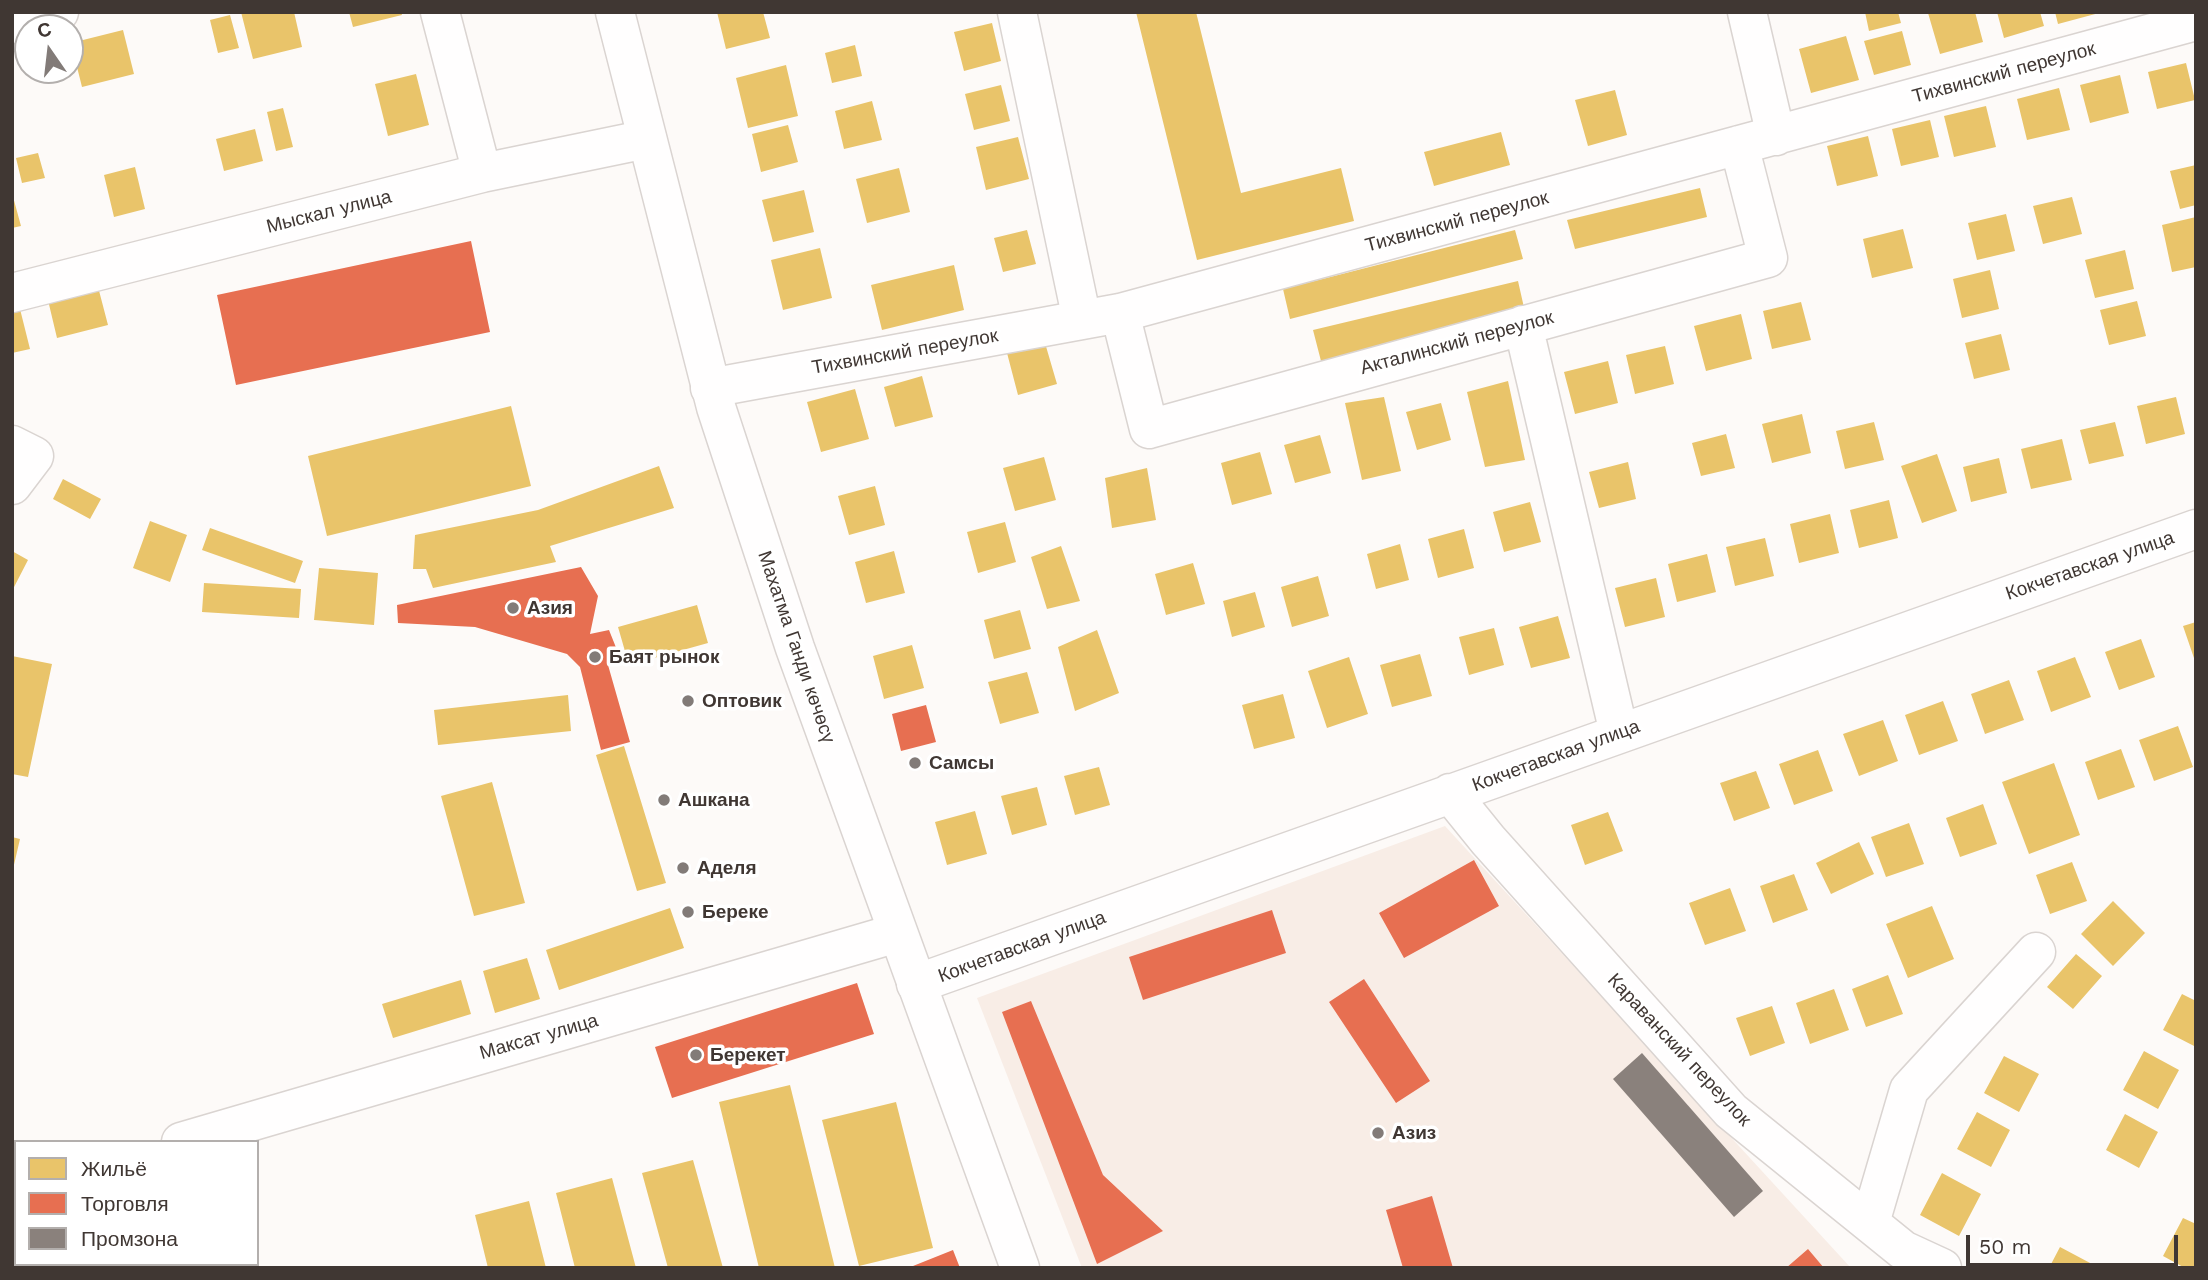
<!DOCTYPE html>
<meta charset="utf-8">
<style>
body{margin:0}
#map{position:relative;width:2208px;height:1280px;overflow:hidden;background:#fdfaf8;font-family:"Work Sans",sans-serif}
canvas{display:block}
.frame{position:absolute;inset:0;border:14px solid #403733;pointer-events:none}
.legend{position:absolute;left:14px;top:1140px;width:245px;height:126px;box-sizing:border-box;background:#fff;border:2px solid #b3afad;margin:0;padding:9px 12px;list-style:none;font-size:21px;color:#403733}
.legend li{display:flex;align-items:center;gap:14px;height:35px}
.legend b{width:35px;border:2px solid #b3afad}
.north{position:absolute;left:14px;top:14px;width:70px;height:70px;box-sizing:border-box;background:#fff;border:2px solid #b3afad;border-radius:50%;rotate:346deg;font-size:19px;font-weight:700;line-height:28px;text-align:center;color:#403733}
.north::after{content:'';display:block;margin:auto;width:24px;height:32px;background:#827b78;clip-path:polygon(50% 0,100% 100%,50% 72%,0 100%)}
.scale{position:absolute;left:1966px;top:1235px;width:212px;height:32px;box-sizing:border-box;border:4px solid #403733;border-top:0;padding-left:9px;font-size:21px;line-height:24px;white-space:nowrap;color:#403733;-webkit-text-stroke:5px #fff;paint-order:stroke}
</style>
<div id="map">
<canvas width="2208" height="1280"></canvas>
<div class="frame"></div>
<ul class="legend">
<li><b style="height:19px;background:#e9c46a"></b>Жильё</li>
<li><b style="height:19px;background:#e76f51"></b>Торговля</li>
<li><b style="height:19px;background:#8a817c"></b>Промзона</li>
</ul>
<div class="north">С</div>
<div class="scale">50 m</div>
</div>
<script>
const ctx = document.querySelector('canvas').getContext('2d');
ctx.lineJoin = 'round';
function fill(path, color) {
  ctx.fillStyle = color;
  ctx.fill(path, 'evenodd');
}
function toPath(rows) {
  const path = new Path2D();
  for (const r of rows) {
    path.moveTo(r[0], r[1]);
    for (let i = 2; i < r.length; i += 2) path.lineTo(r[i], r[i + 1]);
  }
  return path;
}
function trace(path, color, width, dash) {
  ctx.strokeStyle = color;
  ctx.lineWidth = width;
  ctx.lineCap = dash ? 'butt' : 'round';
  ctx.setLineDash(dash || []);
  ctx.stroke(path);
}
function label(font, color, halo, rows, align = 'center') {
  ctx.font = font + ' "Work Sans",sans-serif';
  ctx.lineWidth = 7;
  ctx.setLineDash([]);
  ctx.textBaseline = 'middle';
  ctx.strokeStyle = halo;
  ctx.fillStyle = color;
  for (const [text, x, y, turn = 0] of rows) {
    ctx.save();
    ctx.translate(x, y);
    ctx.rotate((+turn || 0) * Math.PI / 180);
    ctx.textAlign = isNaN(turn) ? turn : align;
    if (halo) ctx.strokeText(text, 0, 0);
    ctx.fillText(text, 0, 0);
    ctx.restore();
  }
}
const built = toPath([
 [1445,826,1851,1268,1082,1268,977,998]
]);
const homes = toPath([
 [241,12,294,12,302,47,253,59],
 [349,12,401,12,402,15,353,27],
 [717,12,763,12,770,38,726,49],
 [1136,12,1196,12,1241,193,1341,168,1354,221,1197,260],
 [1865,12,1898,12,1901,23,1869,31],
 [1975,12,1983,42,1940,54,1928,13],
 [1997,12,2040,12,2044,26,2004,38],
 [2055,12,2098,12,2099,13,2058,24],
 [230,15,239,48,218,53,210,20],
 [992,23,1001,61,964,71,954,32],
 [123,30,134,74,82,87,71,43],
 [1902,31,1911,65,1874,75,1864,41],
 [1846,36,1859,80,1811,93,1799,49],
 [855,45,862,76,832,83,825,53],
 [2186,63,2195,100,2157,109,2148,72],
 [786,65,798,116,748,128,736,78],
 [416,74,429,125,388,136,375,84],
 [2120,75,2129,113,2090,123,2080,85],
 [1001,85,1010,121,974,130,965,94],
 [2059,88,2070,130,2027,140,2017,99],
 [1615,90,1627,135,1588,146,1575,100],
 [872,101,882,140,844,149,835,111],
 [1986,106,1996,147,1954,157,1944,116],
 [283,108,293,147,276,151,267,112],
 [1930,120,1939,157,1901,166,1892,129],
 [788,125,798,162,761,172,752,134],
 [255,129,263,161,224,171,216,139],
 [1501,132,1510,165,1434,186,1424,152],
 [1868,136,1878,176,1837,186,1827,146],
 [1018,137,1029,179,986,190,976,147],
 [38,153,45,178,22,183,16,158],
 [2196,165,2196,205,2180,209,2170,171],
 [135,167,145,209,114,217,104,175],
 [899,168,910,212,867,223,856,179],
 [1700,188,1707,217,1575,249,1567,220],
 [804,190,814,232,773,242,762,200],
 [12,193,21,226,12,228],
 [2072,197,2082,234,2043,244,2033,206],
 [2006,214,2015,251,1977,260,1968,223],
 [2196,217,2196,267,2172,272,2162,225],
 [1903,229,1913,268,1872,278,1863,239],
 [1027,230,1036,264,1003,272,994,238],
 [1515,230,1523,259,1290,319,1283,289],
 [820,248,832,298,783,310,771,260],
 [2125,250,2134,289,2095,298,2085,260],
 [954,265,964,310,882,330,871,285],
 [1990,270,1999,309,1962,318,1953,279],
 [1518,281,1525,312,1321,361,1313,330],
 [97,283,108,325,57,338,47,296],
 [2137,301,2146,336,2109,345,2100,310],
 [1801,302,1811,340,1772,349,1763,311],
 [20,309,30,349,12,353,12,311],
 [1741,314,1752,359,1706,371,1694,326],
 [2001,334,2010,370,1974,379,1965,343],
 [1045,343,1057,384,1018,395,1007,353],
 [1665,346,1674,384,1635,394,1626,355],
 [1608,361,1618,403,1575,414,1564,372],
 [922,376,933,417,895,427,884,387],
 [1508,381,1525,460,1485,467,1467,392],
 [855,389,869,439,821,452,807,402],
 [1384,397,1401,471,1362,480,1345,403],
 [2176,397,2185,434,2146,444,2137,406],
 [1441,403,1451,440,1417,450,1406,412],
 [511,406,531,486,327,536,308,456],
 [1802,414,1811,453,1772,463,1762,424],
 [1874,422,1884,460,1845,469,1836,431],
 [2115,422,2124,456,2089,464,2080,430],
 [1726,434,1735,468,1701,476,1692,443],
 [1320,435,1331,473,1295,483,1284,445],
 [2062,439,2072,480,2031,489,2021,449],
 [1260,452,1272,494,1232,505,1221,463],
 [1937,454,1957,511,1922,523,1901,466],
 [1044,457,1056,500,1015,511,1003,468],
 [1999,458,2007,493,1971,502,1963,467],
 [1628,462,1636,499,1599,508,1589,472],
 [659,466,674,508,550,546,556,562,433,588,426,569,413,569,415,535,538,510],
 [1147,468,1156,520,1112,528,1105,478],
 [63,479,101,499,90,519,53,499],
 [875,486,885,525,849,535,838,496],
 [1889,500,1898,538,1859,548,1850,510],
 [1530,502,1541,542,1504,552,1493,512],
 [1830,514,1839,553,1799,563,1790,524],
 [150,521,187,535,170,582,133,568],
 [1005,522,1016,562,978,573,967,532],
 [210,528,303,561,295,583,202,550],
 [1464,529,1474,568,1438,578,1428,539],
 [1765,538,1774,576,1735,586,1726,547],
 [1400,544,1409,580,1376,589,1367,554],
 [1061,546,1080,601,1047,609,1031,557],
 [12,551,28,560,12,591],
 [894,551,905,593,866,603,855,562],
 [1707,554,1716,592,1677,602,1668,564],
 [1193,563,1205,604,1166,615,1155,574],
 [319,568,378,573,374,625,314,620],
 [1318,576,1329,616,1292,627,1281,587],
 [1656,578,1665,617,1625,627,1615,588],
 [204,583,301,589,299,618,202,612],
 [1255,592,1265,627,1232,637,1223,601],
 [697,605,708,643,629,665,618,627],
 [1020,610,1031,649,994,659,984,620],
 [1558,616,1570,658,1531,668,1519,627],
 [2196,622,2196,661,2195,661,2183,626],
 [1494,628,1504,665,1469,675,1459,637],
 [1097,630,1119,693,1075,711,1058,647],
 [2141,639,2155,677,2119,690,2105,652],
 [912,645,924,688,884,699,873,656],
 [1420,654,1432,696,1392,707,1380,665],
 [12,656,52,664,28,777,12,774],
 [1349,657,1368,714,1327,728,1308,671],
 [2075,657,2091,697,2051,712,2037,671],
 [1027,672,1039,713,1000,724,988,682],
 [2009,680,2024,720,1985,734,1971,694],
 [1283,694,1295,738,1254,749,1242,705],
 [568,695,571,731,438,745,434,710],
 [1943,701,1958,741,1919,755,1905,715],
 [1883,720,1898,761,1859,776,1843,734],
 [2178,726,2193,767,2154,781,2139,740],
 [624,746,666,883,637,891,596,755],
 [2121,749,2135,787,2098,800,2085,762],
 [1818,750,1833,791,1794,805,1779,764],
 [2054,763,2080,835,2029,854,2002,782],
 [1099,767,1110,805,1075,815,1064,776],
 [1756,771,1770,808,1734,821,1720,783],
 [492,782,525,903,474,916,441,796],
 [1037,787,1047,825,1012,835,1001,796],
 [1983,804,1997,844,1960,857,1946,818],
 [975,811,987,854,947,865,935,822],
 [1608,812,1623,851,1585,865,1571,825],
 [1909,823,1924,864,1886,877,1871,837],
 [12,837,20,839,13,869,12,868],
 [1859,842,1874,874,1831,894,1816,863],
 [2072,862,2087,901,2050,914,2036,875],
 [1794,874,1808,910,1773,923,1760,886],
 [1730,888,1746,931,1705,945,1689,903],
 [2113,901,2145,933,2113,966,2081,934],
 [1932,906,1954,959,1908,978,1886,924],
 [670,908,684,948,559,990,546,950],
 [2076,954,2102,976,2073,1009,2047,987],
 [527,958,540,999,495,1013,483,971],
 [1888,975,1903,1014,1866,1027,1852,989],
 [461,980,471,1014,393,1038,382,1004],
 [1834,989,1849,1030,1810,1044,1796,1003],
 [2182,994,2196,1001,2196,1047,2163,1030],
 [1772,1006,1785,1043,1750,1056,1736,1018],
 [2144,1051,2179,1070,2158,1109,2123,1090],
 [2004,1056,2039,1074,2019,1112,1984,1093],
 [790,1085,835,1268,759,1268,719,1102],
 [896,1102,933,1248,859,1266,822,1120],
 [1977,1112,2010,1130,1991,1167,1957,1149],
 [2125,1114,2158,1132,2139,1168,2106,1150],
 [693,1160,723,1268,668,1268,642,1173],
 [1942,1173,1981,1194,1959,1236,1920,1215],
 [612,1178,636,1268,575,1268,556,1193],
 [529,1201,546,1268,488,1268,475,1215],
 [2183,1218,2196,1224,2196,1268,2185,1268,2163,1256],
 [2060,1247,2092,1264,2090,1268,2049,1268]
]);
const shops = toPath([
 [471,241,490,332,236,385,217,295],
 [581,567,598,596,590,634,609,630,621,660,608,665,630,742,601,750,580,667,567,654,475,627,398,623,397,605],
 [926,705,936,742,901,751,892,714],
 [1474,860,1499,906,1404,958,1379,913],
 [1272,910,1286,953,1143,1000,1129,957],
 [1364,979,1430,1081,1396,1103,1329,1002],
 [857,983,874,1034,672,1098,655,1047],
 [1031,1001,1103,1175,1163,1231,1097,1264,1002,1012],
 [1432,1196,1453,1268,1403,1268,1386,1210],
 [1808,1249,1824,1268,1786,1268],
 [953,1250,960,1268,908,1268]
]);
const industry = toPath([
 [1642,1053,1763,1191,1734,1217,1613,1079]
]);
const minor = toPath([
 [440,12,482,173],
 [1017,12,1082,320],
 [1747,12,1776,136],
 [12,24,59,12],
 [12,293,482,173,647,139],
 [1120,313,1149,429,1768,258,1739,145],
 [1523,325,1619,733],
 [710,388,1120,313,2196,21],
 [12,445,34,456,12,485],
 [1450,793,1488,840,1731,1111,1903,1250,1942,1268],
 [916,984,2196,529],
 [181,1142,897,933],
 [12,1191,16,1190],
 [1870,1223,1909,1090,2036,952],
 [77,1264,77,1268]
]);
const major = toPath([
 [615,12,716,407,795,648,1020,1268]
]);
const markers = [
 [513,608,7,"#827b78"],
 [595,657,7,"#827b78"],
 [688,701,7,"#827b78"],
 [915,763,7,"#827b78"],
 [664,800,7,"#827b78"],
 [683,868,7,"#827b78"],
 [688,912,7,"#827b78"],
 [696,1055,7,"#827b78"],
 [1378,1133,7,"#827b78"]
];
const streetNames = [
 ["Тихвинский переулок",2004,73,-15],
 ["Мыскал улица",329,212,-14],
 ["Тихвинский переулок",1457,222,-15],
 ["Акталинский переулок",1457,343,-15],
 ["Тихвинский переулок",905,352,-10],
 ["Кокчетавская улица",2090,566,-19],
 ["Махатма Ганди көчөсү",796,647,71],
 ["Кокчетавская улица",1556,756,-20],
 ["Кокчетавская улица",1022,947,-20],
 ["Максат улица",539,1037,-16],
 ["Караванский переулок",1679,1050,47]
];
const poiNames = [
 ["Азия",527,608],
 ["Баят рынок",609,657],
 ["Оптовик",702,701],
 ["Самсы",929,763],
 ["Ашкана",678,800],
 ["Аделя",697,868],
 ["Береке",702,912],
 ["Берекет",710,1055],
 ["Азиз",1392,1133]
];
fill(built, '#f8ede6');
fill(homes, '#e9c46a');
fill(shops, '#e76f51');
fill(industry, '#8a817c');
trace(minor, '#dad4d1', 41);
trace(major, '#dad4d1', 41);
trace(minor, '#fffefe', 38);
trace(major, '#fffefe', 38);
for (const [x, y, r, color] of markers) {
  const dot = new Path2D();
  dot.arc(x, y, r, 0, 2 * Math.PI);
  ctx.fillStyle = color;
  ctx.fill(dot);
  trace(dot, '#fff', 2.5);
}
label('19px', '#403733', '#fff', streetNames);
label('bold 19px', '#403733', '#fff', poiNames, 'left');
</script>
